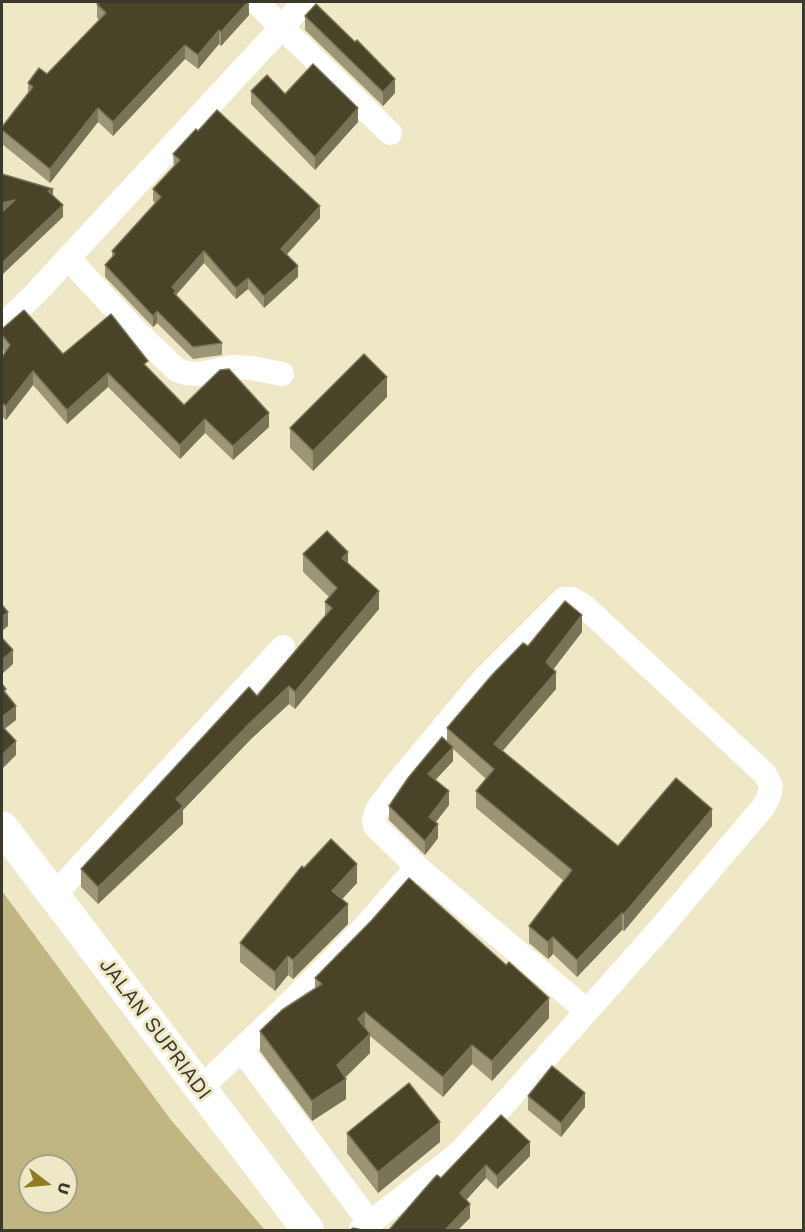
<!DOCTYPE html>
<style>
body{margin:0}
#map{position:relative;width:805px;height:1232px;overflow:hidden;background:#eee8c7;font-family:"Work Sans",sans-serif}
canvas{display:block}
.frame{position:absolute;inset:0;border:3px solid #3b382c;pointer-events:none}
.north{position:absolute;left:18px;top:1154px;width:60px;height:60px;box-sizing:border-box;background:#eee8c7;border:2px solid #a6a289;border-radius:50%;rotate:106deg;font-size:16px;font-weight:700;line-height:24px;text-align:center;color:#3b382c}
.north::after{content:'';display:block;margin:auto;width:21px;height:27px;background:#8e7c22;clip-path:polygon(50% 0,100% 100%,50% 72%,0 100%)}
</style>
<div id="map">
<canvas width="805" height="1232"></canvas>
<div class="frame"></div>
<div class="north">U</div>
</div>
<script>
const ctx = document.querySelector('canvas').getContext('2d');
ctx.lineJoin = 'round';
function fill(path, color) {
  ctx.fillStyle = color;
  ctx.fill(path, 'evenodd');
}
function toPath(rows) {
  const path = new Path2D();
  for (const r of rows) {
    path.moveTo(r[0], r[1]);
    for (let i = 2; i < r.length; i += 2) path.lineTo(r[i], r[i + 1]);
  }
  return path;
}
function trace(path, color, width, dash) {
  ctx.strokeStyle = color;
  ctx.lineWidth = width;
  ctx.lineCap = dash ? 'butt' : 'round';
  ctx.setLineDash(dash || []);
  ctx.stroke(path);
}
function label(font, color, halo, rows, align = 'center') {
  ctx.font = font + ' "Work Sans",sans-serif';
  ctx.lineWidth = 6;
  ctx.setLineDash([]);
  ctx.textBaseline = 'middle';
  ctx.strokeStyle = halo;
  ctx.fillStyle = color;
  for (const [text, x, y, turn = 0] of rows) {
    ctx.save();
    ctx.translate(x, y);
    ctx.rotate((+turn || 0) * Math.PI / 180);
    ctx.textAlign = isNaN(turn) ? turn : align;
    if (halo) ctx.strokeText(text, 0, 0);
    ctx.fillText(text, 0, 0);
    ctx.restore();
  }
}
const forest = toPath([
 [2,891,171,1120,265,1230,2,1230],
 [30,1166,66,1166,66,1202,30,1202]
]);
const minor = toPath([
 [256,2,390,133],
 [68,258,134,329,177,370,186,373,200,374,233,367,252,368,282,374],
 [2,326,35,294,305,2],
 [54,895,283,647],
 [242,1050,370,1223],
 [200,1089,295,998,362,930,417,867,587,1011],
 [361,1230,458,1154,489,1121,660,929,764,806,769,796,771,786,765,774,584,606,572,599,564,599,481,682,397,783,377,810,374,820,375,826,417,867]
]);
const major = toPath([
 [2,827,308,1230]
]);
const wall = toPath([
 [249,2,249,15,221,46,219,44,198,69,185,59,113,136,98,122,50,183,2,144,2,127,28,94,28,83,47,74,99,20,97,18,97,4],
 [305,16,395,93,383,106,305,30],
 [251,91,358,122,315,170,251,104],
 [173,154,320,218,286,254,298,277,264,308,248,289,236,299,204,263,176,295,222,343,222,355,193,359,157,323,153,327,105,277,105,265,112,258,112,251,155,203,153,201,153,189,174,167],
 [2,329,63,354,148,368,184,405,269,427,233,460,205,433,180,459,108,387,67,424,33,385,6,420,2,417,2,357,5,353,2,349],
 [387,397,313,471,290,448,290,428],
 [303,554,348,563,379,609,295,709,289,704,251,739,183,810,183,824,98,904,81,887,81,869,257,696,325,616,325,602,329,597,303,572],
 [582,632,553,669,556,689,502,751,618,846,712,826,624,931,622,930,577,977,553,954,548,959,529,943,529,926,564,881,476,808,476,791,486,779,453,749,453,761,435,780,449,805,436,822,438,838,425,855,389,820,389,806,447,742,447,728,528,646],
 [304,868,357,883,342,899,348,924,293,979,288,975,275,991,240,962,240,943],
 [315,978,549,1018,492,1081,472,1064,443,1097,370,1036,370,1053,345,1078,346,1099,312,1121,260,1051,260,1031,315,989],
 [528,1096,585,1107,561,1137,528,1110],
 [501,1115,530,1156,497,1189,486,1178,466,1200,470,1218,441,1178],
 [347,1133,440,1142,378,1193,347,1153]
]);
const shadedWall = toPath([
 [248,2,249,15,221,46,221,32],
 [219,30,219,44,198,69,198,55],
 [185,45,185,59,113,136,113,122],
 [395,79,395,93,383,106,383,92],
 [98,108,98,122,50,183,50,169],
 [358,108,358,122,315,170,315,157],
 [53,189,53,202,48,191],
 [15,200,2,216,2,203],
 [63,205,63,217,2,275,2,263],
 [320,206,320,218,281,261,281,249],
 [204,251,204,263,176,295,176,303,172,287],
 [298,266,298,277,264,308,264,296],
 [248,278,248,289,236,299,236,288],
 [157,311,157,323,153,327,153,316],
 [33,371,33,385,6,420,6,406],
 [108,373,108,387,67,424,67,410],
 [387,377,387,397,313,471,313,451],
 [269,413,269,427,233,460,233,446],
 [205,419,205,433,180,459,180,445],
 [3,469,3,483,2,484,2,470],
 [348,552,348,570,342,558],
 [379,591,379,609,295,709,295,692],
 [8,612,8,626,2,631,2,617],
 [582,615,582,632,546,679,546,662],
 [13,650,13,664,2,674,2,660],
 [556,672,556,689,494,761,494,744],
 [289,686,289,704,251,739,183,810,183,824,98,904,98,887,176,799,251,722],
 [16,706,16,720,2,731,2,717],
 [16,741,16,755,2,769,2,755],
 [453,747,453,761,428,788,428,774],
 [449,791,449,805,429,831,429,817],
 [712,809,712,826,624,931,624,914],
 [438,824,438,838,425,855,425,841],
 [357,864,357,883,332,910,332,891],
 [348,904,348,924,293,979,293,960],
 [622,913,622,930,577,977,577,960],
 [553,937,553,954,548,959,548,942],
 [288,956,288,975,275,991,275,972],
 [549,998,549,1018,492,1081,492,1061],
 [365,1012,365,1032,358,1019],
 [370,1034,370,1053,337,1085,337,1065],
 [472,1045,472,1064,443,1097,443,1077],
 [346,1079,346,1099,312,1121,312,1101],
 [585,1093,585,1107,561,1137,561,1123],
 [440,1122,440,1142,378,1193,378,1172],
 [530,1142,530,1156,497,1189,497,1176],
 [486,1165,486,1178,460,1207,460,1193],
 [470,1204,470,1218,458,1230,445,1230]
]);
const building = toPath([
 [100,2,248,2,221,32,219,30,198,55,185,45,113,122,98,108,50,169,2,130,2,127,33,87,28,83,39,68,47,74,106,13,97,4,100,2],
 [316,4,355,42,357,40,395,79,383,92,305,16,316,4],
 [313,64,358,108,315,157,251,91,267,75,285,94,313,64],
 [217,110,320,206,281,249,298,266,264,296,248,278,236,288,204,251,172,287,176,291,174,293,222,343,193,347,157,311,153,316,105,265,115,254,112,251,161,197,153,189,180,160,173,154,196,129,198,131,217,110],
 [2,174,53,189,48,191,63,205,2,263,2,212,15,200,2,203,2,174],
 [24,310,63,354,111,314,148,361,144,364,184,405,220,370,229,369,269,413,233,446,205,419,180,445,108,373,67,410,33,371,6,406,2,403,2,357,10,345,2,335,2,329,24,310],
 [364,354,387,377,313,451,290,428,364,354],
 [327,531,348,552,342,558,379,591,295,692,289,686,251,722,176,799,183,806,98,887,81,869,249,687,257,696,332,608,325,602,337,588,303,554,327,531],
 [565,601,582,615,546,662,556,672,494,744,618,846,676,778,712,809,624,914,622,913,577,960,553,937,548,942,529,926,572,870,476,791,494,769,447,728,492,675,523,643,528,646,565,601],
 [2,605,8,612,2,617,2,605],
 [2,638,13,650,2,660,2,638],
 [2,684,6,689,4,691,16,706,2,717,2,684],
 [2,726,16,741,2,755,2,726],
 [442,737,453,747,428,774,449,791,429,817,438,824,425,841,389,806,408,778,442,737],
 [331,839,357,864,332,891,348,904,293,960,288,956,275,972,240,943,302,866,304,868,331,839],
 [409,878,506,965,509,962,549,998,492,1061,472,1045,443,1077,365,1012,358,1019,370,1034,337,1065,346,1079,312,1101,260,1031,282,1010,322,984,315,978,372,920,409,878],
 [552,1066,585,1093,561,1123,528,1096,552,1066],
 [409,1083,440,1122,378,1172,347,1133,409,1083],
 [501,1115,530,1142,497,1176,486,1165,460,1193,470,1204,445,1230,389,1230,435,1177,437,1175,441,1178,501,1115],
 [353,1228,362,1230,350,1230,353,1228]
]);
const streetNames = [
 ["JALAN SUPRIADI",155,1029,53]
];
fill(forest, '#c1b681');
trace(minor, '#fff', 24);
trace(major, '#fff', 32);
fill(wall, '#9c9677');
fill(shadedWall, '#7a7457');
fill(building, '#494327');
trace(building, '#7a7457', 1.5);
label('21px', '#3b382c', '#eee8c7', streetNames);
</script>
